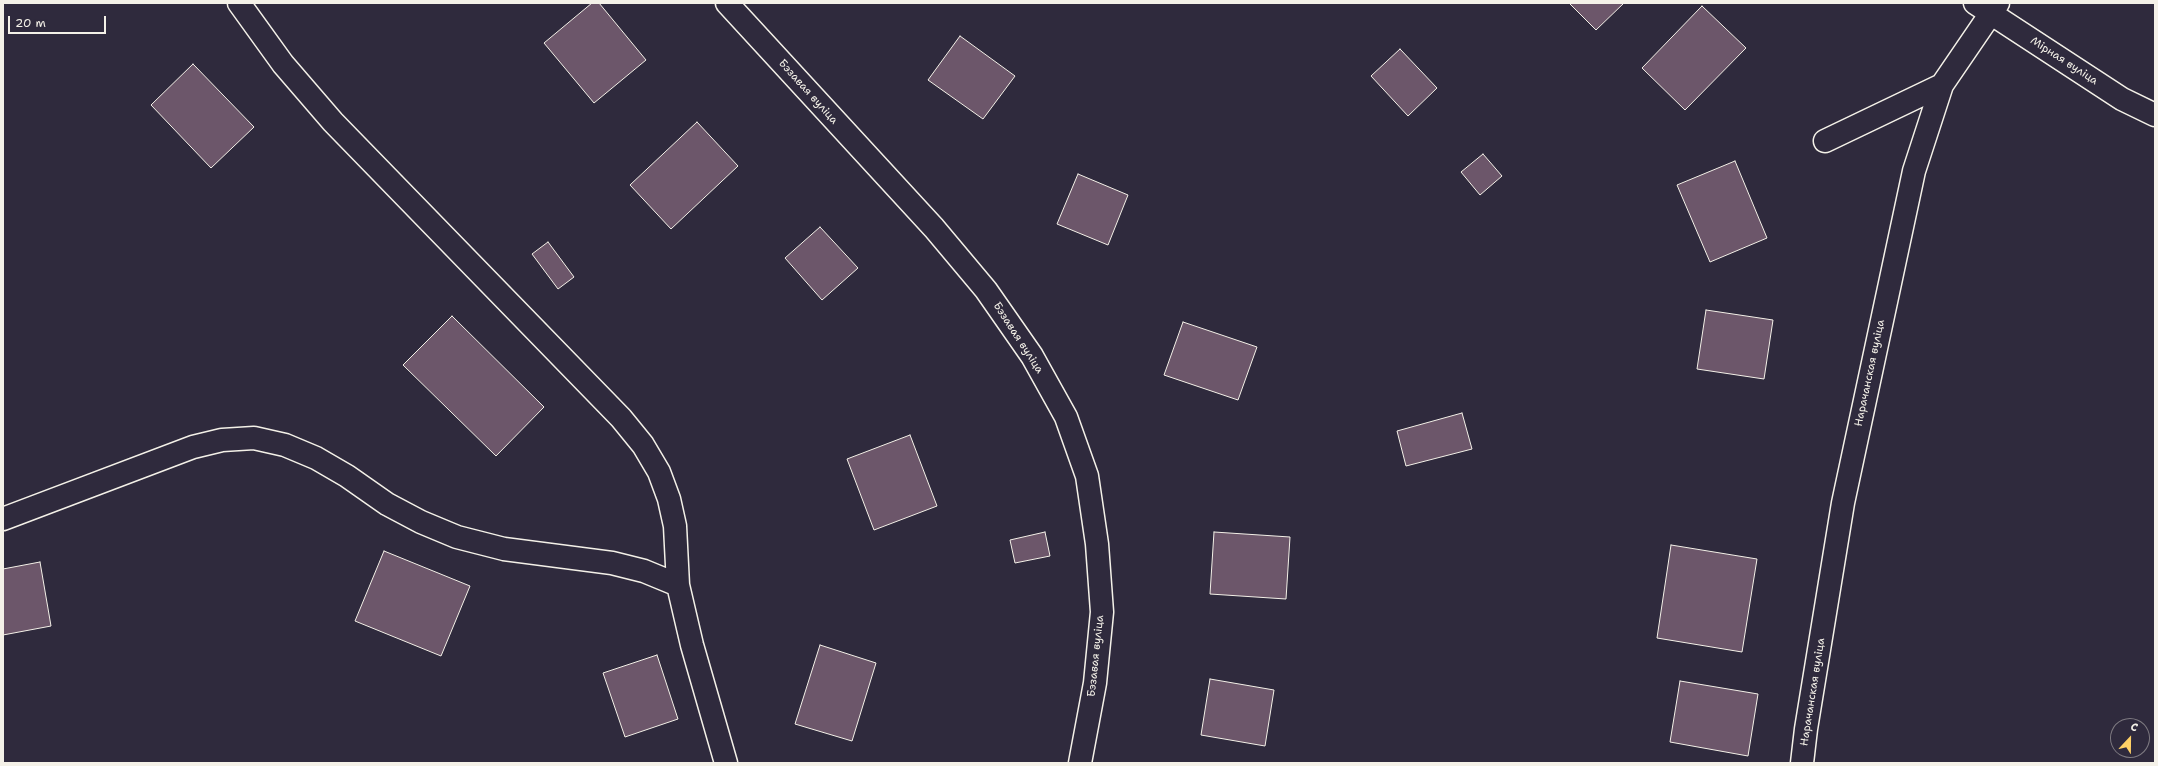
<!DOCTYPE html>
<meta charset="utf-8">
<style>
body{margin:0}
#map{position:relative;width:2158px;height:766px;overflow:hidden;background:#2f2a3d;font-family:"Shantell Sans",sans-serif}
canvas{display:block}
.frame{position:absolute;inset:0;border:4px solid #f4f1e8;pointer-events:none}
.north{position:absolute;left:2110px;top:718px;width:40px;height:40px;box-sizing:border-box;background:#2f2a3d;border:1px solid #7e7a81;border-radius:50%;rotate:22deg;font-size:11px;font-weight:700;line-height:16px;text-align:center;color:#f4f1e8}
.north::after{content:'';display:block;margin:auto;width:14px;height:18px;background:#ffd166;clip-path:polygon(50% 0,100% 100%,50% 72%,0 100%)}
.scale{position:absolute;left:8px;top:16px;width:98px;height:18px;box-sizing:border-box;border:2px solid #f4f1e8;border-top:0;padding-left:5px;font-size:12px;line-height:14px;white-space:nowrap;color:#f4f1e8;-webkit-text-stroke:3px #2f2a3d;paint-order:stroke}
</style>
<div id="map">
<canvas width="2158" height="766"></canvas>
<div class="frame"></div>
<div class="north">С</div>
<div class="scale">20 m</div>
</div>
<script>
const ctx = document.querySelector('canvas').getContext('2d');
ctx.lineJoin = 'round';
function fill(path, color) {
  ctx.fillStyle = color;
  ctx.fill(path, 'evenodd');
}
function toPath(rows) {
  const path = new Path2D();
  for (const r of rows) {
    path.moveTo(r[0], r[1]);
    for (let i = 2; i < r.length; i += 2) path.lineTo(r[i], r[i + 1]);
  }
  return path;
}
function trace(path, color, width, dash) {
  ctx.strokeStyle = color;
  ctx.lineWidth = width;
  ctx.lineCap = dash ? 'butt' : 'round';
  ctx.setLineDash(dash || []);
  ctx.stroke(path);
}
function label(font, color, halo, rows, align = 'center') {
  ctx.font = font + ' "Shantell Sans",sans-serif';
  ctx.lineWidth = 3;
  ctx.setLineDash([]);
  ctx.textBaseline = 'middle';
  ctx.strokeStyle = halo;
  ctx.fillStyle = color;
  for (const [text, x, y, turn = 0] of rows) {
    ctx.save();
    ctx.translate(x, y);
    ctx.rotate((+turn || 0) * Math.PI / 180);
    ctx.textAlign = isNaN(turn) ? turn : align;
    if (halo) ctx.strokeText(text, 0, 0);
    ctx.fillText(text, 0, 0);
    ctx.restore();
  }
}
const building = toPath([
 [592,3,599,3,646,60,594,103,544,43,592,3],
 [1569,3,1624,3,1596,30,1569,3],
 [1702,6,1746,48,1685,110,1642,68,1702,6],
 [960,36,1015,76,983,119,928,80,960,36],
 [1400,49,1437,88,1408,116,1371,76,1400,49],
 [193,64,254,127,211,168,151,105,193,64],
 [697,122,738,166,671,229,630,185,697,122],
 [1483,154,1502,176,1480,195,1461,172,1483,154],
 [1735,161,1767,238,1710,262,1677,185,1735,161],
 [1078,174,1128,195,1108,245,1057,224,1078,174],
 [820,227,858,268,822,300,785,258,820,227],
 [548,242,574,277,558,289,532,254,548,242],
 [1706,310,1773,320,1764,379,1697,369,1706,310],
 [452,316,544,407,496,456,403,365,452,316],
 [1183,322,1257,347,1238,400,1164,375,1183,322],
 [1462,413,1472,449,1406,466,1397,431,1462,413],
 [910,435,937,506,874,530,847,459,910,435],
 [1045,532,1050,556,1015,563,1010,540,1045,532],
 [1214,532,1290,537,1286,599,1210,594,1214,532],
 [1671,545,1757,559,1742,652,1657,638,1671,545],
 [384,551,470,586,441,656,355,621,384,551],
 [40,562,51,626,3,635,3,569,40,562],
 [820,645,876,663,852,741,795,724,820,645],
 [657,655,678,719,625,737,603,673,657,655],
 [1210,679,1274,690,1265,746,1201,735,1210,679],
 [1680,681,1758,694,1748,756,1670,742,1680,681]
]);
const minor = toPath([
 [239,3,283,64,333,122,621,418,643,445,659,472,669,499,675,526,678,585,692,645,726,763],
 [727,3,934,228,986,290,1032,356,1066,417,1087,476,1097,544,1102,612,1095,683,1080,763],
 [1975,3,2122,99,2155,115],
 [1825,141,1942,85],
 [3,519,193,447,222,440,254,438,285,445,316,458,347,476,387,504,421,522,457,537,504,549,612,563,644,571,678,585],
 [1802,763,1806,729,1843,503,1914,171,1942,85,1998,3]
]);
const streetNames = [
 ["Мірная вуліца",2064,61,33],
 ["Бэзавая вуліца",808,92,48],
 ["Бэзавая вуліца",1018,338,57],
 ["Нарачанская вуліца",1870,373,-78],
 ["Бэзавая вуліца",1096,656,-84],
 ["Нарачанская вуліца",1813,692,-81]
];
fill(building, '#6c566a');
trace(building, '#f4f1e8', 1);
trace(minor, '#f4f1e8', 25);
trace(minor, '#2f2a3d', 22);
label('11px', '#f4f1e8', '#2f2a3d', streetNames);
</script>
